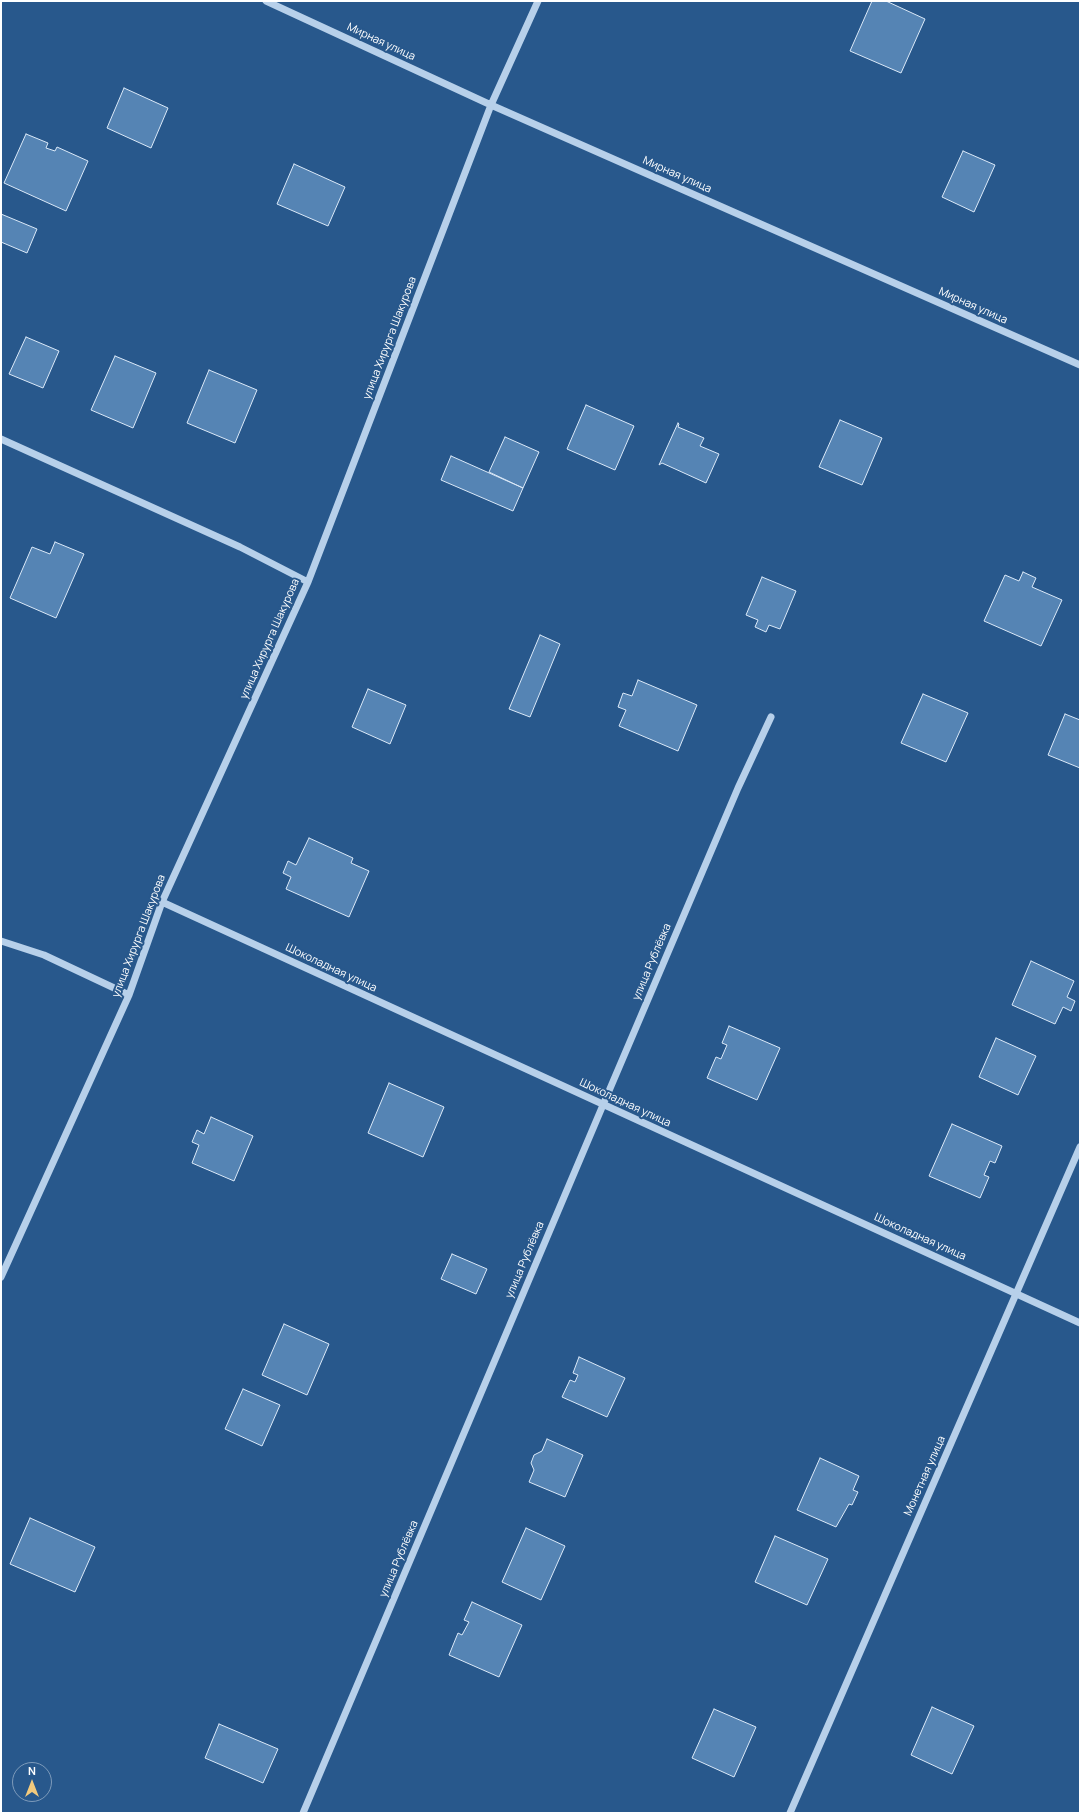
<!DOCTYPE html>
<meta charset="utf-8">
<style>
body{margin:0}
#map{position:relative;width:1081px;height:1814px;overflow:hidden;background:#28588c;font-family:Manrope,sans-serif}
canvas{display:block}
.frame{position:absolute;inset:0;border:2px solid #fff;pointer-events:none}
.north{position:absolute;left:12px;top:1762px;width:40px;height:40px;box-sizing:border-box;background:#28588c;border:1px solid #7e9bba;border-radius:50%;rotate:0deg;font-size:11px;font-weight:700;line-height:16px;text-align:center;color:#fff}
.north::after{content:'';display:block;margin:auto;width:14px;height:18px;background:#f2ca7d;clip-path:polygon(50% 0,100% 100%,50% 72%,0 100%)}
</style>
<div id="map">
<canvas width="1081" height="1814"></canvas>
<div class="frame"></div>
<div class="north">N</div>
</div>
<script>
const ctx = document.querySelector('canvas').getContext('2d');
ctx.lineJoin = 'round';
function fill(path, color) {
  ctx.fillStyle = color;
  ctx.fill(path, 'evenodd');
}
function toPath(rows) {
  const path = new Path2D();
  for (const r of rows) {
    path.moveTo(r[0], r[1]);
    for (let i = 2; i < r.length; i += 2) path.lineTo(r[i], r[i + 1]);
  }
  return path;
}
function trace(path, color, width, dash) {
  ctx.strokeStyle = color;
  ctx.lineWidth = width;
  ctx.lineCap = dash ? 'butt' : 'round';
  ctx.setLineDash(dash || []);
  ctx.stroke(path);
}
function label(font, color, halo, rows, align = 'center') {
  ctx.font = font + ' Manrope,sans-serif';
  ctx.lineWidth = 4;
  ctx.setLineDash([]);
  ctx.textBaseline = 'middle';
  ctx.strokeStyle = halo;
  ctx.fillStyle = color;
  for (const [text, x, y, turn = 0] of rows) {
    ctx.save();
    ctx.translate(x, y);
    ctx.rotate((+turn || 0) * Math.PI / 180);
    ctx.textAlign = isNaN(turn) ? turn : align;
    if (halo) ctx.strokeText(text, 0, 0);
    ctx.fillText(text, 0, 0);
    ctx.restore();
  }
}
const building = toPath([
 [872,1,886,1,925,19,901,73,850,51,872,1],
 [124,88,168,108,151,148,107,128,124,88],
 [26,134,48,143,46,148,55,151,57,147,88,161,66,211,4,183,26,134],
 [963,151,995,165,974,212,942,197,963,151],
 [294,164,345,187,328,226,277,204,294,164],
 [1,214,37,229,27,253,1,242,1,214],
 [26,337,59,351,43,388,9,374,26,337],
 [115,356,156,373,133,428,91,410,115,356],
 [209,370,257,390,235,443,187,423,209,370],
 [586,405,634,426,615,470,567,449,586,405],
 [840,420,882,438,862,485,819,467,840,420],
 [678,423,679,424,678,427,704,438,700,446,719,454,706,483,662,463,659,465,678,423],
 [505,437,539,452,523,488,489,472,505,437],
 [451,456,523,488,513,511,441,480,451,456],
 [55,542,84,554,56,618,10,598,32,547,50,554,55,542],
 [1023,572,1036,578,1032,587,1062,600,1041,646,984,621,1005,575,1019,581,1023,572],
 [762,577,796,591,780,629,769,625,766,632,755,627,758,620,746,615,762,577],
 [540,635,560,644,530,717,509,709,540,635],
 [638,680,697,705,678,751,619,726,626,710,618,707,623,693,632,696,638,680],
 [368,689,406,705,390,744,352,727,368,689],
 [923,694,968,713,946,762,901,743,923,694],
 [1065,714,1080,720,1080,768,1048,755,1065,714],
 [309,838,353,858,351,863,369,871,349,917,286,889,291,877,283,873,288,861,296,865,309,838],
 [1031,961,1074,981,1067,997,1075,1001,1071,1011,1063,1007,1055,1024,1012,1005,1031,961],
 [729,1026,780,1048,757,1100,707,1078,716,1057,721,1059,727,1045,722,1043,729,1026],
 [996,1038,1036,1056,1018,1095,979,1077,996,1038],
 [389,1083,444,1107,423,1157,368,1133,389,1083],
 [211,1117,253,1136,234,1181,192,1163,199,1145,192,1142,197,1130,204,1134,211,1117],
 [952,1124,1002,1146,995,1163,990,1161,984,1175,989,1177,980,1198,929,1176,952,1124],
 [452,1254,487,1269,476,1294,441,1279,452,1254],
 [284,1324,329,1344,307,1395,262,1375,284,1324],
 [579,1357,625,1378,607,1417,562,1397,570,1380,575,1382,578,1375,573,1373,579,1357],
 [243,1389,280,1405,262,1446,225,1429,243,1389],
 [547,1439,583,1455,565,1497,529,1482,534,1470,531,1463,534,1455,542,1451,547,1439],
 [820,1458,859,1476,853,1490,858,1492,852,1505,849,1504,836,1527,797,1510,820,1458],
 [30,1518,95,1547,75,1592,10,1564,30,1518],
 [526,1528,565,1546,541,1600,502,1582,526,1528],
 [775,1536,828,1559,807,1605,755,1582,775,1536],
 [472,1602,522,1625,499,1677,449,1655,458,1633,462,1635,469,1622,464,1620,472,1602],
 [932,1707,974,1726,952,1774,911,1755,932,1707],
 [714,1709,756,1727,734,1777,692,1758,714,1709],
 [219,1724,278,1749,263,1783,205,1758,219,1724]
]);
const minor = toPath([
 [266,1,491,105,1080,365],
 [1,439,240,547,308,582],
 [162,902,1080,1323],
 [1,941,44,955,129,995],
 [1,1277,129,995,162,902,308,582,491,105,538,1],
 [303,1813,603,1105,738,788,771,717],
 [790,1813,1080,1147]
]);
const streetNames = [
 ["Мирная улица",381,42,25],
 ["Мирная улица",677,175,24],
 ["Мирная улица",973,306,24],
 ["улица Хирурга Шакурова",390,338,-69],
 ["улица Хирурга Шакурова",270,639,-66],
 ["улица Хирурга Шакурова",139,936,-69],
 ["улица Рублёвка",652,962,-67],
 ["Шоколадная улица",331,968,25],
 ["Шоколадная улица",625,1103,25],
 ["Шоколадная улица",920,1237,24],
 ["улица Рублёвка",525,1260,-67],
 ["Монетная улица",925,1476,-66],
 ["улица Рублёвка",399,1559,-67]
];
fill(building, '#5584b4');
trace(building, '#dbe9f8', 1);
trace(minor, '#b7d0ea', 7);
label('11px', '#fff', '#28588c', streetNames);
</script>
